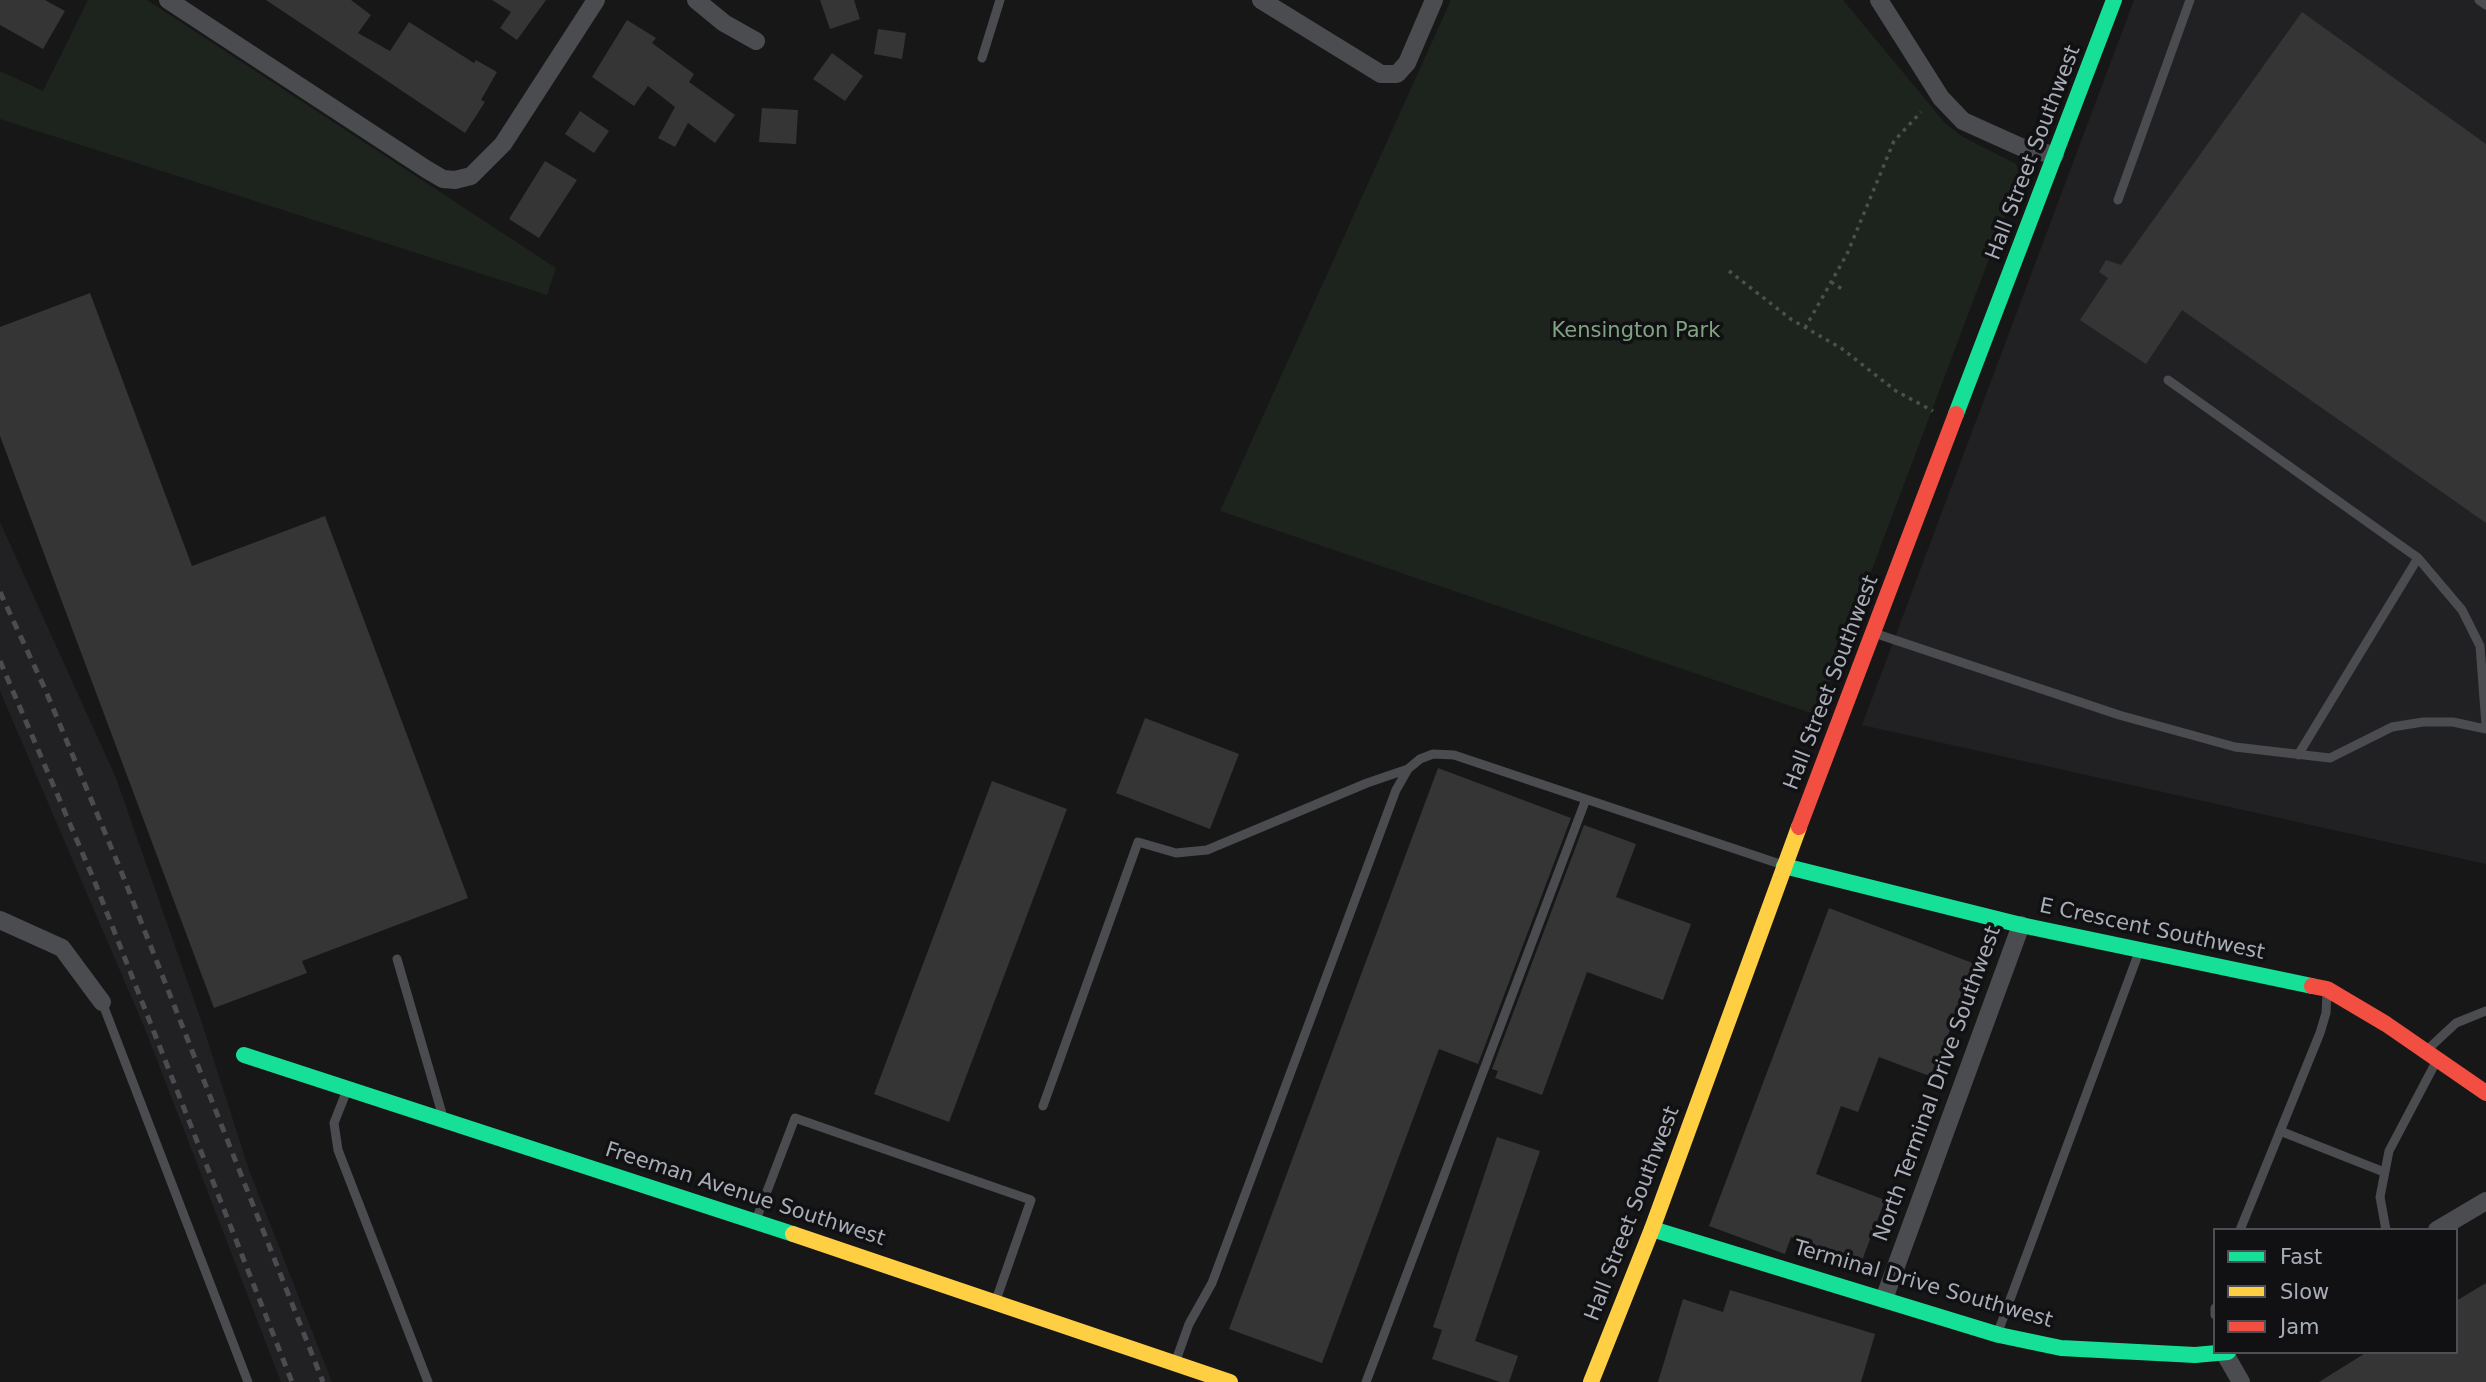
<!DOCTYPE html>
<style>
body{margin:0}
#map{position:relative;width:2486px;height:1382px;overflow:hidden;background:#171717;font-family:"DejaVu Sans",sans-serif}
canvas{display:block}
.legend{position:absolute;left:2213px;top:1228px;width:245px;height:126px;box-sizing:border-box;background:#111113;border:2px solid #4d4f55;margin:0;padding:9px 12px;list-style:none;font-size:21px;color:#a8adb8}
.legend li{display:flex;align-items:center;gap:14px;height:35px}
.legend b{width:35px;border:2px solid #4d4f55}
</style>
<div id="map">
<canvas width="2486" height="1382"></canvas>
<ul class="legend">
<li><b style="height:9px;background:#16e098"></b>Fast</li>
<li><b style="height:9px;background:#ffcf43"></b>Slow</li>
<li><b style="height:9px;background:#f24e42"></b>Jam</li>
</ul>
</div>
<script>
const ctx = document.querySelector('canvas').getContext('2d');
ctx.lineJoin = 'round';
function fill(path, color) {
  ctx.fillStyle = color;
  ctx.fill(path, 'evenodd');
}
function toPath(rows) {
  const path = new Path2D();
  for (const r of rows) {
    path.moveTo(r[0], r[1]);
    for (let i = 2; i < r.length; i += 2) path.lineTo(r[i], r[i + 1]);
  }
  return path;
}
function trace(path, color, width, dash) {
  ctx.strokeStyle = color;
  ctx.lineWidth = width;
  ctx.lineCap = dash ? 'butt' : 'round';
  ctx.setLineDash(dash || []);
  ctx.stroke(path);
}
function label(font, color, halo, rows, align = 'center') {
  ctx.font = font + ' "DejaVu Sans",sans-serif';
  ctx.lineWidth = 7;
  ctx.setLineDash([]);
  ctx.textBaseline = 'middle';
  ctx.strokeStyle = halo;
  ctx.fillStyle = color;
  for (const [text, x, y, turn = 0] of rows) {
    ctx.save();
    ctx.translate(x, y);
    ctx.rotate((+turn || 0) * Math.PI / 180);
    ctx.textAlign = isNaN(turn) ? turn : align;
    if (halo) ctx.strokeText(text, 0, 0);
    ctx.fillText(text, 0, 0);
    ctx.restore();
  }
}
const built = toPath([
 [2134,0,2486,0,2486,864,1862,725],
 [0,522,116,778,201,1020,249,1170,332,1382,281,1382,145,1029,0,691]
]);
const green = toPath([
 [88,0,147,0,556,268,547,295,0,119,0,71,43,91],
 [1451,0,1843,0,1945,123,1963,137,2016,164,2019,172,2018,182,1817,715,1220,511]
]);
const building = toPath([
 [0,0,45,0,65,11,43,49,0,25],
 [266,0,351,0,371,15,358,33,390,51,409,22,474,63,476,60,497,72,481,100,485,102,465,133],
 [492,0,546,0,517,40,500,28,511,12],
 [820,0,854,0,860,19,830,29],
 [2302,12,2486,144,2486,523,2182,310,2146,364,2080,320,2108,278,2099,272,2106,260,2121,265],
 [627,20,656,38,652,43,694,74,689,82,735,115,715,143,688,123,675,147,658,138,675,107,648,86,634,106,592,77],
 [878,29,906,33,902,59,874,54],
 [832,53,863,76,845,101,813,79],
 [762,108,798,110,796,144,759,142],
 [580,111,609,131,594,153,565,134],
 [545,161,577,180,539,238,509,219],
 [90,293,192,566,325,516,468,898,302,961,307,973,214,1008,0,436,0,327],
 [1145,718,1239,754,1210,829,1116,793],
 [1438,768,1571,818,1478,1064,1439,1049,1322,1363,1229,1329],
 [992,781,1067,809,949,1122,874,1094],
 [1584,825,1636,844,1616,897,1691,924,1663,1000,1587,972,1542,1095,1495,1078,1498,1071,1492,1069],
 [1829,908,1975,964,1932,1077,1879,1057,1858,1112,1841,1106,1816,1174,1885,1200,1861,1263,1791,1237,1785,1254,1709,1226],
 [1497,1137,1540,1151,1475,1341,1518,1356,1509,1382,1500,1382,1432,1359,1442,1330,1433,1327],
 [2486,1283,2486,1382,2319,1382,2367,1352,2456,1352,2456,1301],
 [1730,1290,1875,1334,1861,1382,1658,1382,1683,1299,1723,1312]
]);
const path = toPath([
 [1729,271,1792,320,1841,348,1896,391,1933,411],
 [1831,282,1842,289],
 [1805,328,1847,254,1894,141,1921,112]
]);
const lane = toPath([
 [2479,0,2486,5],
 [982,58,1000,0],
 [2118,200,2190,0],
 [2168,380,2418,558,2462,610,2480,646,2486,725],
 [1874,633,2119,715,2235,747,2330,758,2392,727,2423,722,2453,722,2486,729],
 [2298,755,2418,558],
 [397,959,443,1117],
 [102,1002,248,1382],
 [2427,1050,2456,1023,2486,1011],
 [347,1090,334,1123,338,1150,428,1382],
 [1043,1106,1138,842,1176,853,1207,850,1367,783,1408,769],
 [2280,1131,2384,1172],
 [756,1220,795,1118,1031,1200,996,1300],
 [2240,1230,2320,1033,2326,1013,2327,993],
 [2386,1230,2380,1197,2389,1151,2437,1060],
 [2215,1308,2215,1315],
 [1998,1332,2139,952],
 [1175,1363,1189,1324,1212,1283,1396,790,1408,769,1420,759,1433,754,1454,755,1783,865],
 [1366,1382,1586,799]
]);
const street = toPath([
 [168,0,426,169,443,179,455,180,471,176,503,144,596,0],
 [696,0,724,23,756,41],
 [1261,0,1381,74,1397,74,1407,63,1434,0],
 [1879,0,1941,98,1963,121,2023,148,2055,155],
 [0,920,62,948,102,1002],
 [2437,1230,2486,1201],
 [1884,1299,2021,925],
 [2225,1354,2241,1382]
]);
const fast = toPath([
 [1956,414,2114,0],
 [1784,866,2021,925,2312,986],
 [244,1055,793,1234],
 [1652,1229,1999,1335,2061,1348,2195,1355,2228,1352]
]);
const slow = toPath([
 [793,1234,1230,1382],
 [1591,1382,1652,1229,1799,827]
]);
const jam = toPath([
 [1799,827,1956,414],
 [2312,986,2327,989,2386,1024,2486,1093]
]);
const rail = toPath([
 [0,592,45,689,121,871,323,1382],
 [0,661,94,880,292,1382]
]);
const streetNames = [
 ["Hall Street Southwest",2034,153,-69],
 ["Hall Street Southwest",1832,683,-69],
 ["E Crescent Southwest",2152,930,12],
 ["North Terminal Drive Southwest",1938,1084,-70],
 ["Freeman Avenue Southwest",745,1195,18],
 ["Hall Street Southwest",1633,1214,-69],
 ["Terminal Drive Southwest",1923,1285,16]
];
const parkNames = [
 ["Kensington Park",1636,332]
];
fill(built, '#212123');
fill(green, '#1d241e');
fill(building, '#353536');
trace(path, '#4d4e52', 3.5, [3.5, 5]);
trace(lane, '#4b4c50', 9);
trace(street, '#4b4c50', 18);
trace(fast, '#16e098', 16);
trace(slow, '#ffcf43', 16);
trace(jam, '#f24e42', 16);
trace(rail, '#4b4c4f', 5, [9, 7]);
label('21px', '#a8adb8', '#111113', streetNames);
label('21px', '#7fa381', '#111113', parkNames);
</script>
